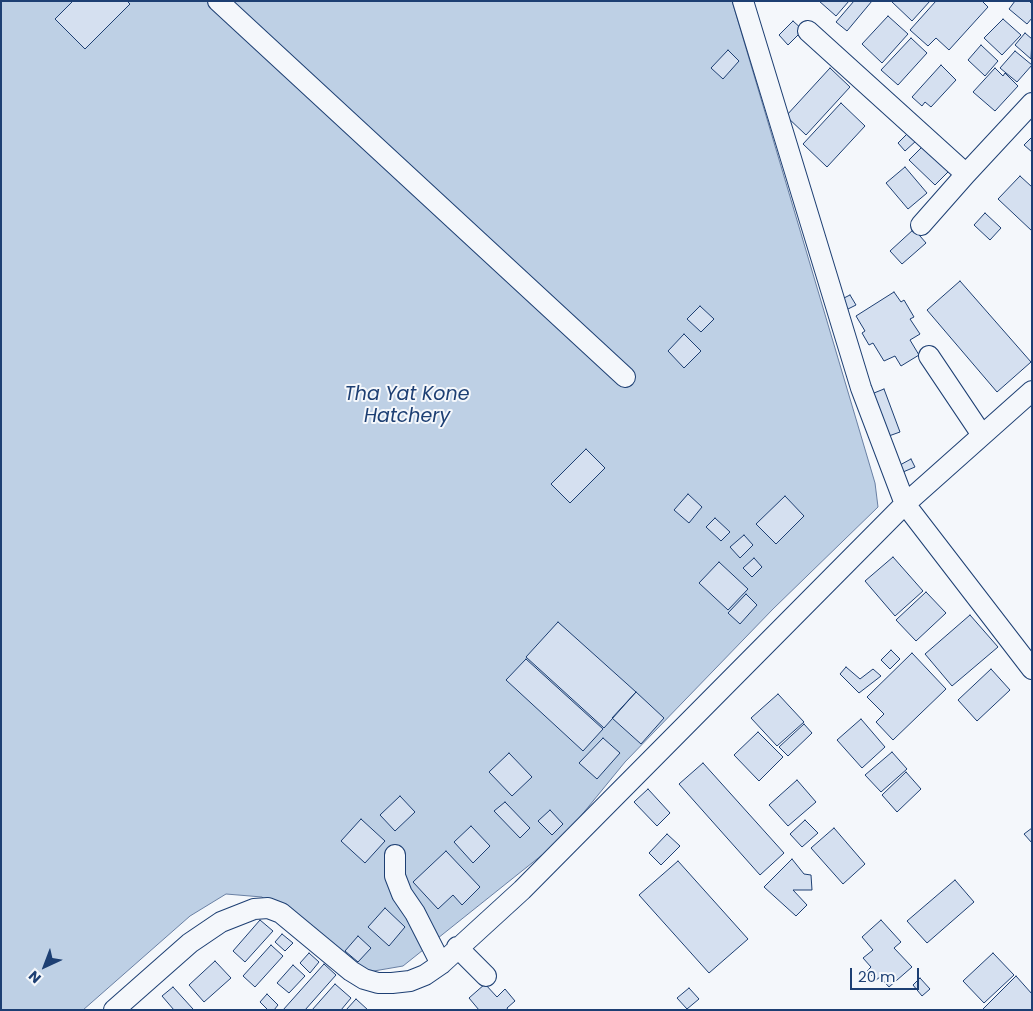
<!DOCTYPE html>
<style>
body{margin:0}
#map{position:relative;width:1033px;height:1011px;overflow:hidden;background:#f4f7fb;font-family:Poppins,sans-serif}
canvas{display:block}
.frame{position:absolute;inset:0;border:2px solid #1d3f73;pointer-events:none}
.north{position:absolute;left:20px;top:941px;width:50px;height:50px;-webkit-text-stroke:4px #f4f7fb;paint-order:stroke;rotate:223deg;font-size:14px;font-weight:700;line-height:20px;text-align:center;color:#1d3f73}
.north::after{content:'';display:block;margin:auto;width:18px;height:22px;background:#1d3f73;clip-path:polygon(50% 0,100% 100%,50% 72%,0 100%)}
.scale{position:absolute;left:850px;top:968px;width:69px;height:22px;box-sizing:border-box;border:2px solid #1d3f73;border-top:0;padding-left:6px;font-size:15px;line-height:18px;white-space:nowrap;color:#1d3f73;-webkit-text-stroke:4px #f4f7fb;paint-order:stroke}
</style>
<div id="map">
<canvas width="1033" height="1011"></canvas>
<div class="frame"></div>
<div class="north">N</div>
<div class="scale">20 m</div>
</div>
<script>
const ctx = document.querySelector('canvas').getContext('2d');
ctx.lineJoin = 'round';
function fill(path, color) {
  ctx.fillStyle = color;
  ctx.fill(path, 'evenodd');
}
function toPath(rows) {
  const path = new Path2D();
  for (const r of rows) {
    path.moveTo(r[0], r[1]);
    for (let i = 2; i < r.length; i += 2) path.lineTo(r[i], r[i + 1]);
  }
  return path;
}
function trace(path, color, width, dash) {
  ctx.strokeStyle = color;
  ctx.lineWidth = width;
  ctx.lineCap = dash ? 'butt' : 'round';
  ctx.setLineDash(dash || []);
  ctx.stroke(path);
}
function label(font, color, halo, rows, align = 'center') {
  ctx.font = font + ' Poppins,sans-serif';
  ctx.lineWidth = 4;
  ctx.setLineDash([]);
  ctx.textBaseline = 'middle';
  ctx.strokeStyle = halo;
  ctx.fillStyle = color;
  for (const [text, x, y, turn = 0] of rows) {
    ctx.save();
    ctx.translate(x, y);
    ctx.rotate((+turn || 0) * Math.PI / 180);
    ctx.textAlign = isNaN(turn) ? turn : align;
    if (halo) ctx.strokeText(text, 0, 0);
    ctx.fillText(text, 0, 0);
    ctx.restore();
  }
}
const water = toPath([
 [1,1,732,1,875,483,878,507,773,609,625,762,562,839,403,966,368,972,289,920,262,897,226,894,190,916,83,1010,1,1010,1,1]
]);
const building = toPath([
 [73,1,127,1,130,4,85,49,55,19,73,1],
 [819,1,849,1,836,16,819,1],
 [854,1,872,1,847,31,836,22,854,1],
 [891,1,930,1,912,21,891,1],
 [936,1,982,1,988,7,949,50,936,38,928,46,910,30,936,1],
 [1015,1,1029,1,1032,4,1032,18,1027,24,1009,9,1015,1],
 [888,16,908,34,882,63,862,44,888,16],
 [1003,19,1021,35,1002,55,984,38,1003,19],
 [793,21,803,30,788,45,779,35,793,21],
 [1025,33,1032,39,1031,59,1015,45,1025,33],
 [911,38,927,53,898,85,881,70,911,38],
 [981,45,998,61,985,76,968,60,981,45],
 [728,50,739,61,723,79,711,68,728,50],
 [1015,51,1032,65,1017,82,1000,68,1015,51],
 [941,65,956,80,931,107,925,102,922,106,912,97,941,65],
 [830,68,850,87,806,135,786,116,830,68],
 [995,68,1003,76,1005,73,1018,86,995,111,973,92,995,68],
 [841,103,865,126,827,167,803,144,841,103],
 [909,132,917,140,905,151,898,143,909,132],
 [1032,137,1032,152,1024,145,1032,137],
 [926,143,952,168,935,185,909,160,926,143],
 [905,167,927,193,908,209,886,183,905,167],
 [1020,176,1032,187,1032,231,998,199,1020,176],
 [985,213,1001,228,990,240,974,225,985,213],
 [914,229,926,243,902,264,890,251,914,229],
 [960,281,1031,362,997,392,927,310,960,281],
 [894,292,901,302,904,300,914,317,910,319,920,334,910,340,919,355,901,366,895,356,884,361,873,343,869,345,862,333,865,331,856,316,894,292],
 [850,295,856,305,846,310,840,300,850,295],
 [700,306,714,319,701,332,687,319,700,306],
 [684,334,701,351,684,368,668,351,684,334],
 [884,389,900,432,886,437,869,395,884,389],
 [586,449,605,468,570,503,551,484,586,449],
 [911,459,915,467,903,472,900,465,911,459],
 [688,494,702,507,689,523,674,510,688,494],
 [785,496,804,516,776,544,756,524,785,496],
 [715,518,730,532,721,541,706,527,715,518],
 [744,535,753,545,740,558,730,547,744,535],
 [893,557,923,591,895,616,865,581,893,557],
 [754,558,762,567,752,577,743,568,754,558],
 [719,562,748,589,728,610,699,583,719,562],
 [926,592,946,613,916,641,896,620,926,592],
 [746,594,757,605,740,624,728,613,746,594],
 [970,615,998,647,952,686,925,654,970,615],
 [558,622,636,692,604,728,526,657,558,622],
 [891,650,900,659,890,669,881,660,891,650],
 [912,653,946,689,893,740,876,722,884,714,867,697,912,653],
 [526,659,603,729,583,751,506,680,526,659],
 [846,667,860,679,873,669,881,676,859,693,840,674,846,667],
 [991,669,1010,690,977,721,958,700,991,669],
 [636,692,664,718,641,744,612,718,636,692],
 [778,694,804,722,777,746,751,718,778,694],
 [861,719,885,747,862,768,837,740,861,719],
 [804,724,812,733,788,756,779,747,804,724],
 [758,732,783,757,759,781,734,755,758,732],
 [603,738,620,753,597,779,579,763,603,738],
 [892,752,907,769,881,792,865,775,892,752],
 [509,753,532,777,512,796,489,772,509,753],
 [703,763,784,853,760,875,679,784,703,763],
 [906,772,921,789,897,812,882,795,906,772],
 [797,780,816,802,788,826,769,805,797,780],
 [648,789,670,813,657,826,634,802,648,789],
 [400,796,415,812,395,831,380,815,400,796],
 [505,802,530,828,520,838,494,811,505,802],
 [550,810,563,824,552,835,538,821,550,810],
 [361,819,385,841,365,863,341,841,361,819],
 [805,820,818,833,802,847,790,834,805,820],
 [471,826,490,846,473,863,454,842,471,826],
 [834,828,865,864,843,884,811,848,834,828],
 [1032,828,1032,843,1024,834,1032,828],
 [667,834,680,846,661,865,649,853,667,834],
 [446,851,480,887,462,905,453,895,438,909,413,882,446,851],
 [792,859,804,874,811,875,812,890,793,890,807,905,796,916,764,887,792,859],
 [678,861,748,939,709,973,639,895,678,861],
 [955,880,974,902,927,943,907,921,955,880],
 [385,908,405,927,389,946,368,927,385,908],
 [260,920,273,931,245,962,233,951,260,920],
 [881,920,901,942,894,948,912,967,889,987,880,977,876,980,867,971,871,967,863,958,873,950,862,937,881,920],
 [282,934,293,943,285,951,275,942,282,934],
 [358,936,371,948,358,962,345,951,358,936],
 [271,945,283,956,255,987,243,976,271,945],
 [309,953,319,962,310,973,300,963,309,953],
 [993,953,1014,975,984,1003,963,981,993,953],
 [215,961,231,978,204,1002,189,985,215,961],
 [324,964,336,975,305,1010,283,1010,324,964],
 [293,965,305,976,289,993,277,983,293,965],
 [1016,976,1032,994,1032,1010,982,1010,1016,976],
 [920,978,930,989,922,996,913,985,920,978],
 [335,984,351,998,341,1010,312,1010,335,984],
 [485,984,497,997,505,989,515,1001,507,1008,508,1010,479,1010,469,998,485,984],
 [173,987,193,1009,193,1010,174,1010,162,996,173,987],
 [689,988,699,999,687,1009,677,998,689,988],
 [267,994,278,1005,274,1010,268,1010,260,1002,267,994],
 [356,999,368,1010,346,1010,356,999]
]);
const street = toPath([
 [218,1,625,377],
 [743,1,861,388,905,504,1032,669],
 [808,31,966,174,1032,103],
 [921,225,966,174],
 [929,356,982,435],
 [395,855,395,876,402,894,415,913,441,964],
 [457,947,486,976],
 [114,1010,190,943,221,922,254,909,268,908,281,913,351,971,364,979,378,983,392,983,410,981,425,975,441,964,522,890,905,504,1032,391]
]);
const waterNames = [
 ["Tha Yat Kone",407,395],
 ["Hatchery",407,417]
];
fill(water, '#bed0e5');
trace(water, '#687fa3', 1);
fill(building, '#d5e0f0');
trace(building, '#1d3f73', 1);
trace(street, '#1d3f73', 22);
trace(street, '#f4f7fb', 20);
label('italic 19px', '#1d3f73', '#f4f7fb', waterNames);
</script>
